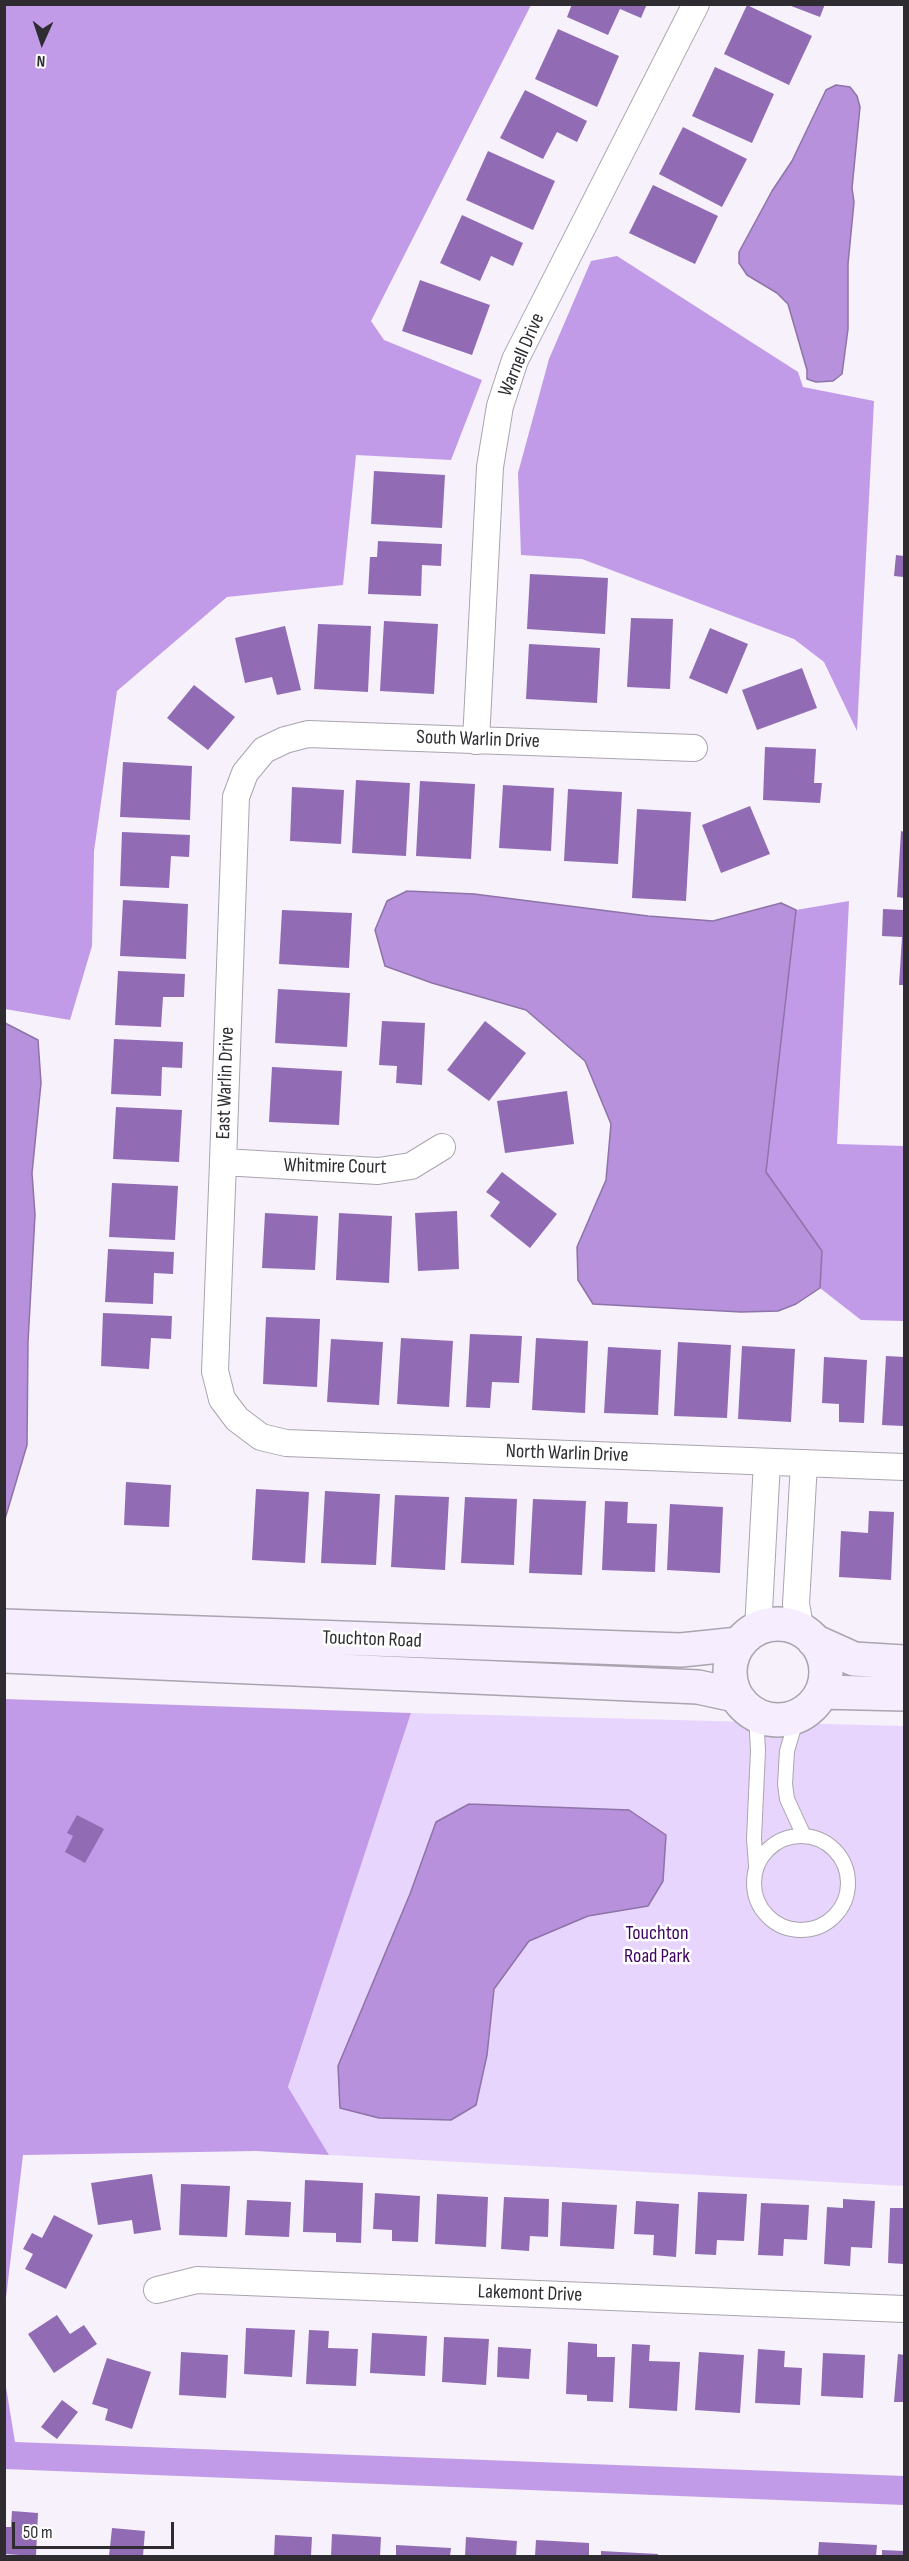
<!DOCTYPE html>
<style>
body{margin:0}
#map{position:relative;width:909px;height:2561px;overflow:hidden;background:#f6f1fb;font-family:"Sofia Sans Condensed",sans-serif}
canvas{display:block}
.frame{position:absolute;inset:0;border:6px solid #2e2c30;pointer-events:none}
.north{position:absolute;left:12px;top:12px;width:60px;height:60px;-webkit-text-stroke:4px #fff;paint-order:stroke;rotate:183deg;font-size:16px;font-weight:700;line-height:24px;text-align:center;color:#2e2c30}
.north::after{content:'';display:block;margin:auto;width:21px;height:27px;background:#2e2c30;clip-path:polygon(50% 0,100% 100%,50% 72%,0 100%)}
.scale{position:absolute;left:12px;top:2522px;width:162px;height:27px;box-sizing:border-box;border:3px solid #2e2c30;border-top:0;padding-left:8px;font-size:18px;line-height:21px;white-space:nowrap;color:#2e2c30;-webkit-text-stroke:4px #fff;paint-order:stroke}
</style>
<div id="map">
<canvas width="909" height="2561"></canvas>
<div class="frame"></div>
<div class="north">N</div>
<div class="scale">50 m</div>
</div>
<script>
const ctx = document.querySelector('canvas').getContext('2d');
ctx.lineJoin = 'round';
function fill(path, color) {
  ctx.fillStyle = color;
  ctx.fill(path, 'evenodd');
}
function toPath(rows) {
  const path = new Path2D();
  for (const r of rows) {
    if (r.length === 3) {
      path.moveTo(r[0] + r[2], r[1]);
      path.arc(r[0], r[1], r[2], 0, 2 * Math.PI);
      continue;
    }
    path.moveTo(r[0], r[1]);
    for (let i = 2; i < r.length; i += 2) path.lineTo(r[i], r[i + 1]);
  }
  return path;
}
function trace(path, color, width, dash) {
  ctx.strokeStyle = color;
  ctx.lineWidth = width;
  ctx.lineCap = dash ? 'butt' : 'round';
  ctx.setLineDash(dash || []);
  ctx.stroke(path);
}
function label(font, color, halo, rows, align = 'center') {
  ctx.font = font + ' "Sofia Sans Condensed",sans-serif';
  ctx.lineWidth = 5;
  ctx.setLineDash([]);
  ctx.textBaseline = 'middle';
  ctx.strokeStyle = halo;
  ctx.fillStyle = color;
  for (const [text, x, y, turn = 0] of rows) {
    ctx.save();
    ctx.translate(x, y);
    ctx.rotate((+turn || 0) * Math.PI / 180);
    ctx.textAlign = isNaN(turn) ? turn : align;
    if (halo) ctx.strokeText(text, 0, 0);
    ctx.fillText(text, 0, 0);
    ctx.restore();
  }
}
const green = toPath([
 [411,1713,904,1726,904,2186,329,2155,288,2087]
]);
const forest = toPath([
 [4,5,531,5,371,321,384,340,482,380,451,460,356,455,343,585,227,597,117,691,94,851,92,946,70,1020,5,1009],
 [617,256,798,372,803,387,874,401,857,731,824,662,794,639,582,559,521,555,518,473,549,359,591,261],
 [849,901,837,1144,904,1146,904,1321,861,1320,820,1288,822,1251,766,1172,796,910],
 [5,1699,411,1713,288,2087,329,2155,256,2151,23,2155,5,2306],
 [5,2381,15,2442,904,2476,904,2505,5,2469]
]);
const water = toPath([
 [836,85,850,87,857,96,860,107,852,188,854,202,848,264,848,329,842,374,833,381,816,382,807,379,807,370,788,304,777,293,747,275,739,263,739,252,772,191,792,161,826,90,836,85],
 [407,891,474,894,648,916,713,921,781,903,796,910,766,1172,822,1251,820,1288,796,1304,778,1311,741,1312,593,1304,578,1280,577,1247,606,1180,611,1124,585,1061,526,1010,432,983,385,966,375,930,387,901,407,891],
 [5,1023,38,1040,41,1083,32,1173,35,1215,28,1342,27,1445,5,1519,5,1023],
 [469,1804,629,1810,666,1835,663,1881,648,1906,588,1916,529,1941,494,1989,487,2055,476,2105,451,2120,379,2118,340,2108,338,2066,410,1894,436,1822,469,1804]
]);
const building = toPath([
 [572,4,647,4,641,18,620,9,608,35,567,17],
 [786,4,825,4,820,17],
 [747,5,812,36,789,85,724,54],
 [558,29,619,56,597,107,535,79],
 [715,67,774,94,752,143,692,116],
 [525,90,587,121,577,142,557,132,543,159,500,138],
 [683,127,747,159,722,207,659,174],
 [488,151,555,181,533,230,466,200],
 [653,185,718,216,695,264,629,233],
 [462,215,523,243,513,266,491,256,480,281,440,263],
 [420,280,490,305,472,355,402,331],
 [374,471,445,475,442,528,371,524],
 [378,541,442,544,441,566,422,565,421,596,368,594,370,557,377,557],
 [896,555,904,556,904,577,894,576],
 [530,574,608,578,605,634,527,629],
 [631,618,673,619,670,689,627,687],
 [384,621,438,624,434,694,380,691],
 [318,624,371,626,368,692,314,689],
 [285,626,301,690,277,695,272,677,245,683,235,638],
 [710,628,748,644,727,694,689,678],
 [529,644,600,648,597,703,526,699],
 [802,668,817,708,757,730,742,690],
 [194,685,235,717,208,750,167,718],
 [765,747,816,749,814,783,822,783,820,803,763,800],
 [123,762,192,766,190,820,120,817],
 [356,780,410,783,406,856,352,853],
 [420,781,475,784,471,859,416,856],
 [503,785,554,788,551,851,499,848],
 [292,787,344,790,341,844,290,841],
 [568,789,622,792,618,864,564,861],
 [750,806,770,854,721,873,702,825],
 [637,809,691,812,686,901,632,898],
 [901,831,904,832,904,898,897,897],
 [122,832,190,835,189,857,171,856,169,888,120,886],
 [123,900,188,904,186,959,120,956],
 [883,909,904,910,904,985,899,985,902,937,882,936],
 [282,910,352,913,349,968,279,964],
 [118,971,185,974,184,997,163,997,161,1027,115,1025],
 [278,989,350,993,347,1047,275,1043],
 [382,1021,425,1023,422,1085,396,1083,397,1066,379,1065],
 [485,1021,526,1053,489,1101,447,1070],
 [114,1039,183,1042,182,1068,162,1067,161,1096,111,1094],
 [272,1067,342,1071,339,1125,269,1122],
 [567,1091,574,1144,505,1153,497,1101],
 [116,1107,182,1110,179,1162,113,1159],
 [502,1172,557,1214,530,1248,490,1216,500,1202,486,1192],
 [112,1183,178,1186,175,1240,109,1237],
 [457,1211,459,1269,418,1271,415,1213],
 [265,1213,318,1216,315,1270,262,1268],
 [339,1213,392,1216,389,1283,336,1280],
 [108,1249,174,1252,173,1274,154,1273,153,1304,105,1302],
 [103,1313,172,1316,171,1339,151,1338,149,1369,101,1366],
 [266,1317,320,1319,317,1387,263,1384],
 [470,1334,522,1336,519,1383,492,1382,490,1408,466,1407],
 [401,1338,453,1341,449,1407,397,1404],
 [536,1338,588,1341,585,1413,532,1410],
 [331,1339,383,1342,379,1405,327,1402],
 [678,1342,731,1345,727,1418,674,1416],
 [742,1346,795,1349,791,1422,738,1419],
 [608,1347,661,1350,658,1415,604,1413],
 [886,1356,904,1357,904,1426,882,1425],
 [824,1357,867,1360,864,1423,839,1422,839,1404,822,1403],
 [126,1482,171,1485,169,1527,124,1525],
 [256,1489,309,1492,305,1563,252,1560],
 [325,1491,380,1494,376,1565,321,1563],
 [395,1495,449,1497,445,1570,391,1567],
 [465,1497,517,1499,514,1565,461,1563],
 [533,1499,586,1501,582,1575,529,1573],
 [605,1501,628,1502,627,1523,657,1524,655,1572,602,1570],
 [670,1504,723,1507,720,1573,667,1570],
 [869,1511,894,1512,891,1580,839,1577,841,1531,868,1533],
 [77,1815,104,1829,85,1863,65,1852,73,1836,67,1833],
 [152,2174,161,2230,134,2234,132,2220,98,2225,91,2183],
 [305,2180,363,2183,361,2243,336,2242,336,2233,303,2232],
 [181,2184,230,2186,227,2237,179,2235],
 [698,2192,747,2194,744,2241,717,2240,716,2255,695,2254],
 [375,2193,420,2196,418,2242,392,2241,392,2230,373,2229],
 [437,2194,488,2197,486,2247,435,2244],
 [504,2197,549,2199,548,2237,530,2236,529,2251,501,2249],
 [843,2199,875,2201,872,2248,851,2247,850,2266,824,2264,827,2207,843,2208],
 [247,2200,291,2202,289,2237,245,2235],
 [636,2201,679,2204,676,2257,653,2255,654,2235,634,2234],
 [562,2202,617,2205,614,2249,560,2246],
 [761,2203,809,2205,807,2240,784,2239,783,2256,758,2255],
 [890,2208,904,2208,904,2264,888,2263],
 [54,2215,93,2235,66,2289,25,2269,33,2254,23,2249,32,2233,42,2238],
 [57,2315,70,2334,84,2325,97,2344,54,2373,28,2334],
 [246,2328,295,2330,292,2377,244,2374],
 [309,2330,329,2331,328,2348,358,2349,356,2386,306,2384],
 [372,2333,427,2336,425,2376,370,2373],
 [444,2337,489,2339,486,2385,442,2382],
 [568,2342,597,2344,597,2357,615,2357,613,2402,587,2401,587,2395,566,2394],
 [632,2344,650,2345,649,2361,680,2362,677,2411,629,2408],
 [498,2347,531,2349,529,2379,497,2377],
 [758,2349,785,2351,784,2367,802,2368,800,2405,755,2403],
 [181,2352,228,2355,226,2398,179,2395],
 [699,2352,744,2355,740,2413,695,2410],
 [823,2353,865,2355,863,2398,821,2396],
 [898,2354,904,2355,904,2402,894,2402],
 [107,2358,151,2372,132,2429,105,2420,108,2409,92,2404],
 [62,2400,78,2412,57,2439,41,2427],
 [12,2511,38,2513,36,2556,4,2554,4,2527,11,2527],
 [112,2528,145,2531,143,2556,109,2556],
 [332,2534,381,2537,380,2556,331,2556],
 [275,2535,312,2537,311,2556,274,2556],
 [466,2537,517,2541,516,2556,465,2556],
 [536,2540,589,2543,589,2556,535,2556],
 [819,2542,877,2545,876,2556,818,2556],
 [396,2545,451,2548,450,2556,396,2556],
 [882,2550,904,2551,904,2556,882,2556],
 [601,2551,658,2554,658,2556,601,2556]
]);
const lane = toPath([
 [797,1717,787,1751,785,1784,787,1799,804,1836],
 [801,1883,47],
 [756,1865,754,1839,758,1750,756,1715]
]);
const street = toPath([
 [476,741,490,467,500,406,515,360,696,4],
 [694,748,308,734,285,740,264,750,245,773,236,797,223,1162,215,1371,222,1399,237,1419,261,1437,286,1443,904,1467],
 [223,1162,378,1171,411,1166,442,1147],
 [758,1629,767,1462],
 [801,1631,796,1604,804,1463],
 [157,2290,197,2280,904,2309]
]);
const secondary = toPath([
 [778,1672,48],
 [4,1626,681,1650,739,1644],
 [814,1641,854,1659,904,1662],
 [4,1656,698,1687,735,1695],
 [822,1692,904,1694]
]);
const streetNames = [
 ["Warnell Drive",522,355,-67],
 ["South Warlin Drive",478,740,2],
 ["East Warlin Drive",226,1083,-88],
 ["Whitmire Court",335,1167,1],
 ["North Warlin Drive",567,1454,2],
 ["Touchton Road",372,1640,2],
 ["Lakemont Drive",530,2294,2]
];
const parkNames = [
 ["Touchton",657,1934],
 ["Road Park",657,1957]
];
fill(green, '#e8d5fd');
fill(forest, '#c19be7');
fill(water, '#b791dc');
trace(water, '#8e73a8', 1.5);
fill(building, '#916cb4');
trace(lane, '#a9a4ae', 16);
trace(street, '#a9a4ae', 28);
trace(secondary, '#a9a4ae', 36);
trace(lane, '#fff', 14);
trace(street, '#fff', 26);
trace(secondary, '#f6eeff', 33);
label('20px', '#2e2c30', '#fff', streetNames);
label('20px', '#3f0461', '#fff', parkNames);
</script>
